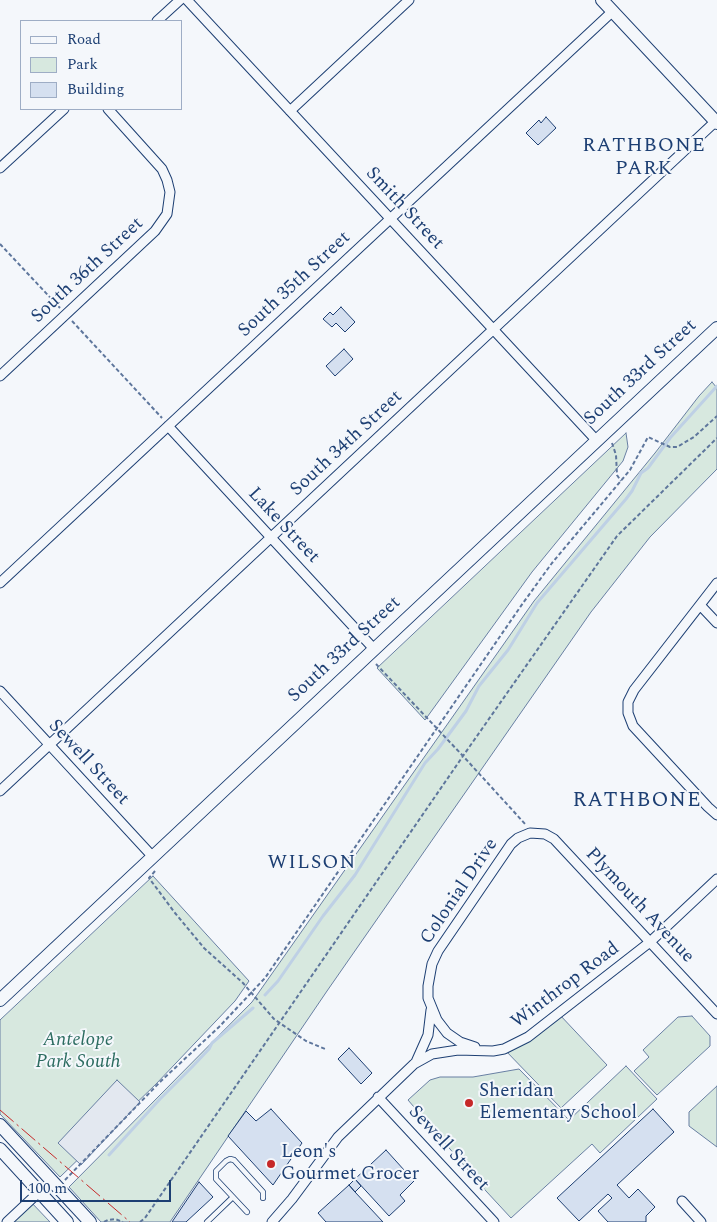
<!DOCTYPE html>
<style>
body{margin:0}
#map{position:relative;width:717px;height:1222px;overflow:hidden;background:#f4f7fb;font-family:Spectral,serif}
canvas{display:block}
.legend{position:absolute;left:20px;top:20px;width:162px;height:90px;box-sizing:border-box;background:#f4f7fb;border:1px solid #9eadc5;margin:0;padding:6px 9px;list-style:none;font-size:15px;color:#1d3f73}
.legend li{display:flex;align-items:center;gap:10px;height:25px}
.legend b{width:25px;border:1px solid #9eadc5}
.scale{position:absolute;left:20px;top:1180px;width:151px;height:22px;box-sizing:border-box;border:2px solid #1d3f73;border-top:0;padding-left:6px;font-size:15px;line-height:18px;white-space:nowrap;color:#1d3f73;-webkit-text-stroke:4px #f4f7fb;paint-order:stroke}
</style>
<div id="map">
<canvas width="717" height="1222"></canvas>
<ul class="legend">
<li><b style="height:6px;background:#f4f7fb"></b>Road</li>
<li><b style="height:14px;background:#d7e8df"></b>Park</li>
<li><b style="height:14px;background:#d5e0f0"></b>Building</li>
</ul>
<div class="scale">100 m</div>
</div>
<script>
const ctx = document.querySelector('canvas').getContext('2d');
ctx.lineJoin = 'round';
function fill(path, color) {
  ctx.fillStyle = color;
  ctx.fill(path, 'evenodd');
}
function toPath(rows) {
  const path = new Path2D();
  for (const r of rows) {
    path.moveTo(r[0], r[1]);
    for (let i = 2; i < r.length; i += 2) path.lineTo(r[i], r[i + 1]);
  }
  return path;
}
function trace(path, color, width, dash) {
  ctx.strokeStyle = color;
  ctx.lineWidth = width;
  ctx.lineCap = dash ? 'butt' : 'round';
  ctx.setLineDash(dash || []);
  ctx.stroke(path);
}
function label(font, color, halo, rows, align = 'center') {
  ctx.font = font + ' Spectral,serif';
  ctx.lineWidth = 4;
  ctx.setLineDash([]);
  ctx.textBaseline = 'middle';
  ctx.strokeStyle = halo;
  ctx.fillStyle = color;
  for (const [text, x, y, turn = 0] of rows) {
    ctx.save();
    ctx.translate(x, y);
    ctx.rotate((+turn || 0) * Math.PI / 180);
    ctx.textAlign = isNaN(turn) ? turn : align;
    if (halo) ctx.strokeText(text, 0, 0);
    ctx.fillText(text, 0, 0);
    ctx.restore();
  }
}
const green = toPath([
 [712,382,717,388,717,469,650,537,591,612,327,991,170,1222,101,1222,69,1187,252,1002,534,601,655,453,699,396,712,382],
 [626,433,628,447,623,461,532,572,425,720,377,668,626,433],
 [153,876,249,981,235,1001,156,1084,60,1177,0,1114,0,1020,153,876],
 [559,1014,607,1065,561,1108,504,1049,559,1014],
 [692,1016,710,1036,710,1046,657,1095,634,1071,649,1057,643,1050,678,1017,692,1016],
 [626,1066,657,1099,600,1153,592,1144,511,1218,486,1191,408,1100,430,1080,440,1077,473,1077,519,1069,569,1120,626,1066],
 [717,1086,717,1147,689,1126,689,1112,717,1086],
 [30,1201,50,1222,7,1222,30,1201]
]);
const parking = toPath([
 [117,1080,140,1102,81,1165,58,1143,117,1080]
]);
const stream = toPath([
 [265,995,278,981,323,916,355,875,425,763,438,749,466,711,479,686,508,650,537,603,626,499,632,491,641,473,648,468,670,438,717,386],
 [109,1155,160,1099,192,1067,209,1049,212,1043,253,1008]
]);
const building = toPath([
 [546,117,556,128,538,145,526,133,539,120,541,123,546,117],
 [341,307,355,322,345,332,336,323,332,327,323,319,330,312,333,315,341,307],
 [344,349,353,359,335,376,326,366,344,349],
 [349,1048,372,1073,361,1084,338,1059,349,1048],
 [271,1109,302,1143,273,1185,228,1136,246,1111,256,1121,271,1109],
 [653,1109,674,1132,617,1185,629,1198,638,1189,655,1207,646,1216,646,1222,608,1222,598,1211,612,1198,608,1194,579,1221,557,1198,653,1109],
 [386,1150,414,1181,400,1195,405,1201,389,1216,355,1179,386,1150],
 [355,1179,361,1186,355,1192,349,1185,355,1179],
 [199,1182,213,1197,186,1222,172,1222,199,1182],
 [349,1185,355,1192,383,1222,326,1222,318,1213,349,1185]
]);
const path = toPath([
 [0,244,60,308],
 [72,321,162,418],
 [612,443,616,455,617,475,621,481],
 [376,664,463,756,526,825],
 [155,871,149,878,175,913,204,948,243,983,274,1019,306,1041,325,1049],
 [65,1180,161,1081,219,1027,265,978,523,603,552,563,630,470,648,437,670,447,677,447,694,437,717,416],
 [104,1222,108,1220,115,1219,123,1222],
 [140,1222,145,1218,463,756,617,536,717,438]
]);
const service = toPath([
 [247,1212,216,1179,216,1171,226,1161,230,1159,234,1160,263,1192,263,1198],
 [207,1222,233,1197]
]);
const minor = toPath([
 [187,0,597,441],
 [157,21,180,0],
 [290,111,409,0],
 [0,168,64,109],
 [0,376,155,231,167,214,170,192,167,180,162,169,108,109],
 [168,426,374,649],
 [0,583,613,11],
 [717,583,634,690,628,702,628,713,633,726,708,807,717,815],
 [700,605,717,623],
 [0,691,153,857],
 [0,791,717,120],
 [475,1047,460,1042,447,1033,437,1020,428,998,428,986,432,964,438,951,511,844,518,838,530,833,545,834,554,839,717,1014],
 [416,1062,428,1035,431,1010],
 [378,1097,494,1222],
 [682,1201,701,1222],
 [7,1222,39,1192],
 [272,1222,292,1199,338,1137,414,1064,432,1054,458,1050,493,1051,504,1049,528,1037,650,942,717,879]
]);
const secondary = toPath([
 [602,0,717,123],
 [0,1000,717,328],
 [0,1125,90,1222],
 [0,1149,67,1222]
]);
const power = toPath([
 [0,1110,130,1222]
]);
const markers = [
 [469,1103,5,"#c62828"],
 [271,1164,5,"#c62828"]
];
const streetNames = [
 ["Smith Street",404,209,47],
 ["South 36th Street",88,271,-43],
 ["South 35th Street",295,285,-43],
 ["South 33rd Street",641,373,-43],
 ["South 34th Street",347,444,-43],
 ["Lake Street",283,526,47],
 ["South 33rd Street",345,650,-43],
 ["Sewell Street",88,763,47],
 ["Colonial Drive",460,892,-56],
 ["Plymouth Avenue",639,906,47],
 ["Winthrop Road",566,986,-37],
 ["Sewell Street",448,1149,47]
];
const parkNames = [
 ["Antelope",78,1041],
 ["Park South",78,1063]
];
const poiNames = [
 ["Sheridan",479,1092],
 ["Elementary School",479,1114],
 ["Leon's",281,1153],
 ["Gourmet Grocer",281,1175]
];
const neighbourhoodNames = [
 ["RATHBONE",644,147],
 ["PARK",644,170],
 ["WILSON",312,864]
];
const quarterNames = [
 ["RATHBONE",637,802]
];
fill(green, '#d7e8df');
trace(green, '#687fa3', 1);
fill(parking, '#e3e8f0');
trace(parking, '#687fa3', 1);
trace(stream, '#bed0e5', 3);
fill(building, '#d5e0f0');
trace(building, '#1d3f73', 1);
trace(service, '#1d3f73', 6);
trace(minor, '#1d3f73', 11);
trace(secondary, '#1d3f73', 14);
trace(path, '#5e769c', 2, [4, 2.5]);
trace(service, '#f4f7fb', 4.5);
trace(minor, '#f4f7fb', 9);
trace(secondary, '#f4f7fb', 12);
trace(power, '#c62828', 1, [18, 4, 2.5, 4]);
for (const [x, y, r, color] of markers) {
  const dot = new Path2D();
  dot.arc(x, y, r, 0, 2 * Math.PI);
  ctx.fillStyle = color;
  ctx.fill(dot);
  trace(dot, '#f4f7fb', 2);
}
label('19px', '#1d3f73', '#f4f7fb', streetNames);
label('italic 19px', '#2c6c60', '#f4f7fb', parkNames);
label('19px', '#1d3f73', '#f4f7fb', poiNames, 'left');
ctx.letterSpacing = '1px';
label('20px', '#1d3f73', '#f4f7fb', neighbourhoodNames);
ctx.letterSpacing = '0px';
ctx.letterSpacing = '1px';
label('21px', '#1d3f73', '#f4f7fb', quarterNames);
ctx.letterSpacing = '0px';
</script>
